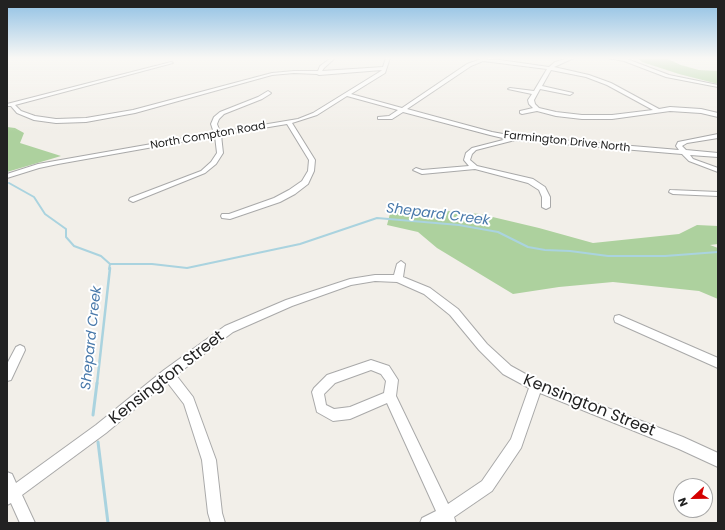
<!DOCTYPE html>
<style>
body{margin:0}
#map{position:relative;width:725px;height:530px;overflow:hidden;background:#f2efe9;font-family:Poppins,sans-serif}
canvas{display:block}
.frame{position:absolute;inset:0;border:8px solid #222;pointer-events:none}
.north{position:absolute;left:673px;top:478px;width:40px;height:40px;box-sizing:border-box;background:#fff;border:1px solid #a7a7a7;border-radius:50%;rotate:248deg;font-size:11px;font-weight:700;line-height:16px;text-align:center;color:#222}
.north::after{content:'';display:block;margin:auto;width:14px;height:18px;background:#d40000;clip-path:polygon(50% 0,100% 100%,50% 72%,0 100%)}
</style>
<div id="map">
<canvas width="725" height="530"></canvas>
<div class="frame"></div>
<div class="north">N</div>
</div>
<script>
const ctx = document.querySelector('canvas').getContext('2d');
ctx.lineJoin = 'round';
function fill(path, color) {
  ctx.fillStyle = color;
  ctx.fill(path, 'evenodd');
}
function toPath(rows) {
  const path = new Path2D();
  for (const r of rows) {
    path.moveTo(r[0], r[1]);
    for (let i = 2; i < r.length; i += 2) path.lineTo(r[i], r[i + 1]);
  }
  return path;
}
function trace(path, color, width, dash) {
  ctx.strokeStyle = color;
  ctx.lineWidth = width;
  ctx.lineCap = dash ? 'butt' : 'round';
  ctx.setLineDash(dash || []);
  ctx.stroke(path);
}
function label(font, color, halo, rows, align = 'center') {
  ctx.font = font + ' Poppins,sans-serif';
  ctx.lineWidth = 4;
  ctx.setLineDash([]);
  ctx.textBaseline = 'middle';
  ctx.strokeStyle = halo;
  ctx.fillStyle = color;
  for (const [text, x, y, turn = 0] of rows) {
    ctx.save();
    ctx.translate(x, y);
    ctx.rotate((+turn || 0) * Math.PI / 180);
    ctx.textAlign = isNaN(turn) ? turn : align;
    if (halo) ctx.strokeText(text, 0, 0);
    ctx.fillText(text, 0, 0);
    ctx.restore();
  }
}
const forest = toPath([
 [637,58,666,58,681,65,699,70,718,71,718,84,679,74,642,62],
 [7,127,15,128,24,133,20,143,61,156,7,172],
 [392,206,480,214,539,228,593,243,679,234,697,225,718,226,718,244,710,245,718,248,718,299,699,291,613,282,559,287,513,294,437,248,418,232,387,225]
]);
const streamFar2 = toPath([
 [9,183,34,197,45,214,66,229,66,237,74,246,101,256,110,264,152,264,187,268,300,244,377,218,459,225,498,232,528,247,545,250,570,251,608,256,665,256,718,252],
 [109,269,110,264]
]);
const streamFar1 = toPath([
 [97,384,110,268]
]);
const stream = toPath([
 [93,415,97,383],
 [98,442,108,523]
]);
const minor = toPath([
 [331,58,335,58,324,68,322,71,383,67,386,58,390,58,385,73,351,94,402,108,467,64,481,59,500,60,549,67,555,62,568,58,574,58,554,67,589,75,611,83,659,109,670,107,701,109,718,113,718,117,701,113,670,111,612,119,582,119,556,116,537,111,522,114,520,113,520,111,533,108,529,104,528,100,532,94,508,89,510,88,534,91,547,69,483,61,471,66,407,109,492,132,514,136,679,150,676,146,678,142,718,134,718,138,687,143,682,146,686,150,718,153,718,157,690,155,693,159,718,168,718,172,689,161,682,154,515,140,476,150,472,154,470,160,477,166,533,179,545,187,550,197,550,207,546,209,542,207,542,197,539,190,528,183,475,169,422,174,413,170,416,168,422,170,469,166,464,160,466,153,472,148,507,139,490,135,403,112,392,119,378,119,378,117,389,116,398,110,347,96,317,115,292,123,315,160,314,171,308,184,295,194,280,202,230,219,222,218,221,216,222,214,229,214,274,198,289,190,302,181,308,171,309,160,287,124,221,135,223,153,216,164,205,173,133,202,129,200,130,198,201,171,211,162,217,153,215,136,58,164,39,168,7,178,7,174,38,164,214,133,211,124,214,117,220,112,258,97,268,91,271,93,270,94,262,99,224,114,219,119,217,124,220,132,298,119,313,113,381,71,382,70,319,75,317,74,294,73,272,75,135,113,86,122,56,123,34,120,17,113,11,106,7,106,7,104,171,62,173,63,15,105,21,111,35,116,56,119,86,118,133,110,272,73,294,71,318,71,320,66,331,58],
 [551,70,586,77,607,85,653,110,612,115,582,115,556,112,539,108,535,104,534,100,540,89,570,95,573,93,542,86,551,70],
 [608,58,627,59,669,75,718,85,718,87,666,77,624,61,608,58],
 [670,190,718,192,718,196,673,194,669,192,670,190],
 [401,261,405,264,403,277,430,288,458,309,487,344,511,366,540,382,683,437,718,453,718,467,679,449,540,393,521,448,492,491,454,517,456,523,420,523,422,518,436,511,387,403,350,419,333,421,317,412,312,392,314,388,327,375,371,360,389,366,398,380,396,396,448,504,482,481,511,439,529,388,503,374,479,350,450,315,424,294,397,282,375,281,351,285,292,306,233,332,176,375,193,397,216,460,222,513,225,523,211,523,208,513,202,460,184,404,167,382,106,433,22,495,35,523,20,523,11,503,7,505,7,472,12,474,16,483,96,425,164,370,225,326,286,300,350,279,375,275,394,275,397,264,401,261],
 [371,370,381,374,386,381,384,393,350,407,334,409,326,405,324,394,335,383,371,370],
 [619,315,718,358,718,368,615,322,614,319,615,316,619,315],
 [20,345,24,347,25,350,11,380,7,381,7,364,16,347,20,345]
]);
const farStreetnames = [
 ["North Compton Road",208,136,-10],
 ["Farmington Drive North",567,142,6]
];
const waterNames = [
 ["Shepard Creek",438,215,7],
 ["Shepard Creek",92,338,-84]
];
const nearStreetnames = [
 ["Kensington Street",167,378,-38],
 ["Kensington Street",589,406,22]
];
fill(forest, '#add19e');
trace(streamFar2, '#aad3df', 2);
trace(streamFar1, '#aad3df', 2.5);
trace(stream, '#aad3df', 3);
trace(minor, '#a9a9a9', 2);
fill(minor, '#fff');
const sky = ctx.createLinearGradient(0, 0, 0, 132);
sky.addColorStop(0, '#8fc0e4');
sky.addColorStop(0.44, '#f9f8f5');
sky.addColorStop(1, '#f9f8f500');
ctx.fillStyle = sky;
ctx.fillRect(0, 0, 725, 132);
label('11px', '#222', '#fff', farStreetnames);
label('italic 14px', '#4a7aab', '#fff', waterNames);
label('16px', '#222', '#fff', nearStreetnames);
</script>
